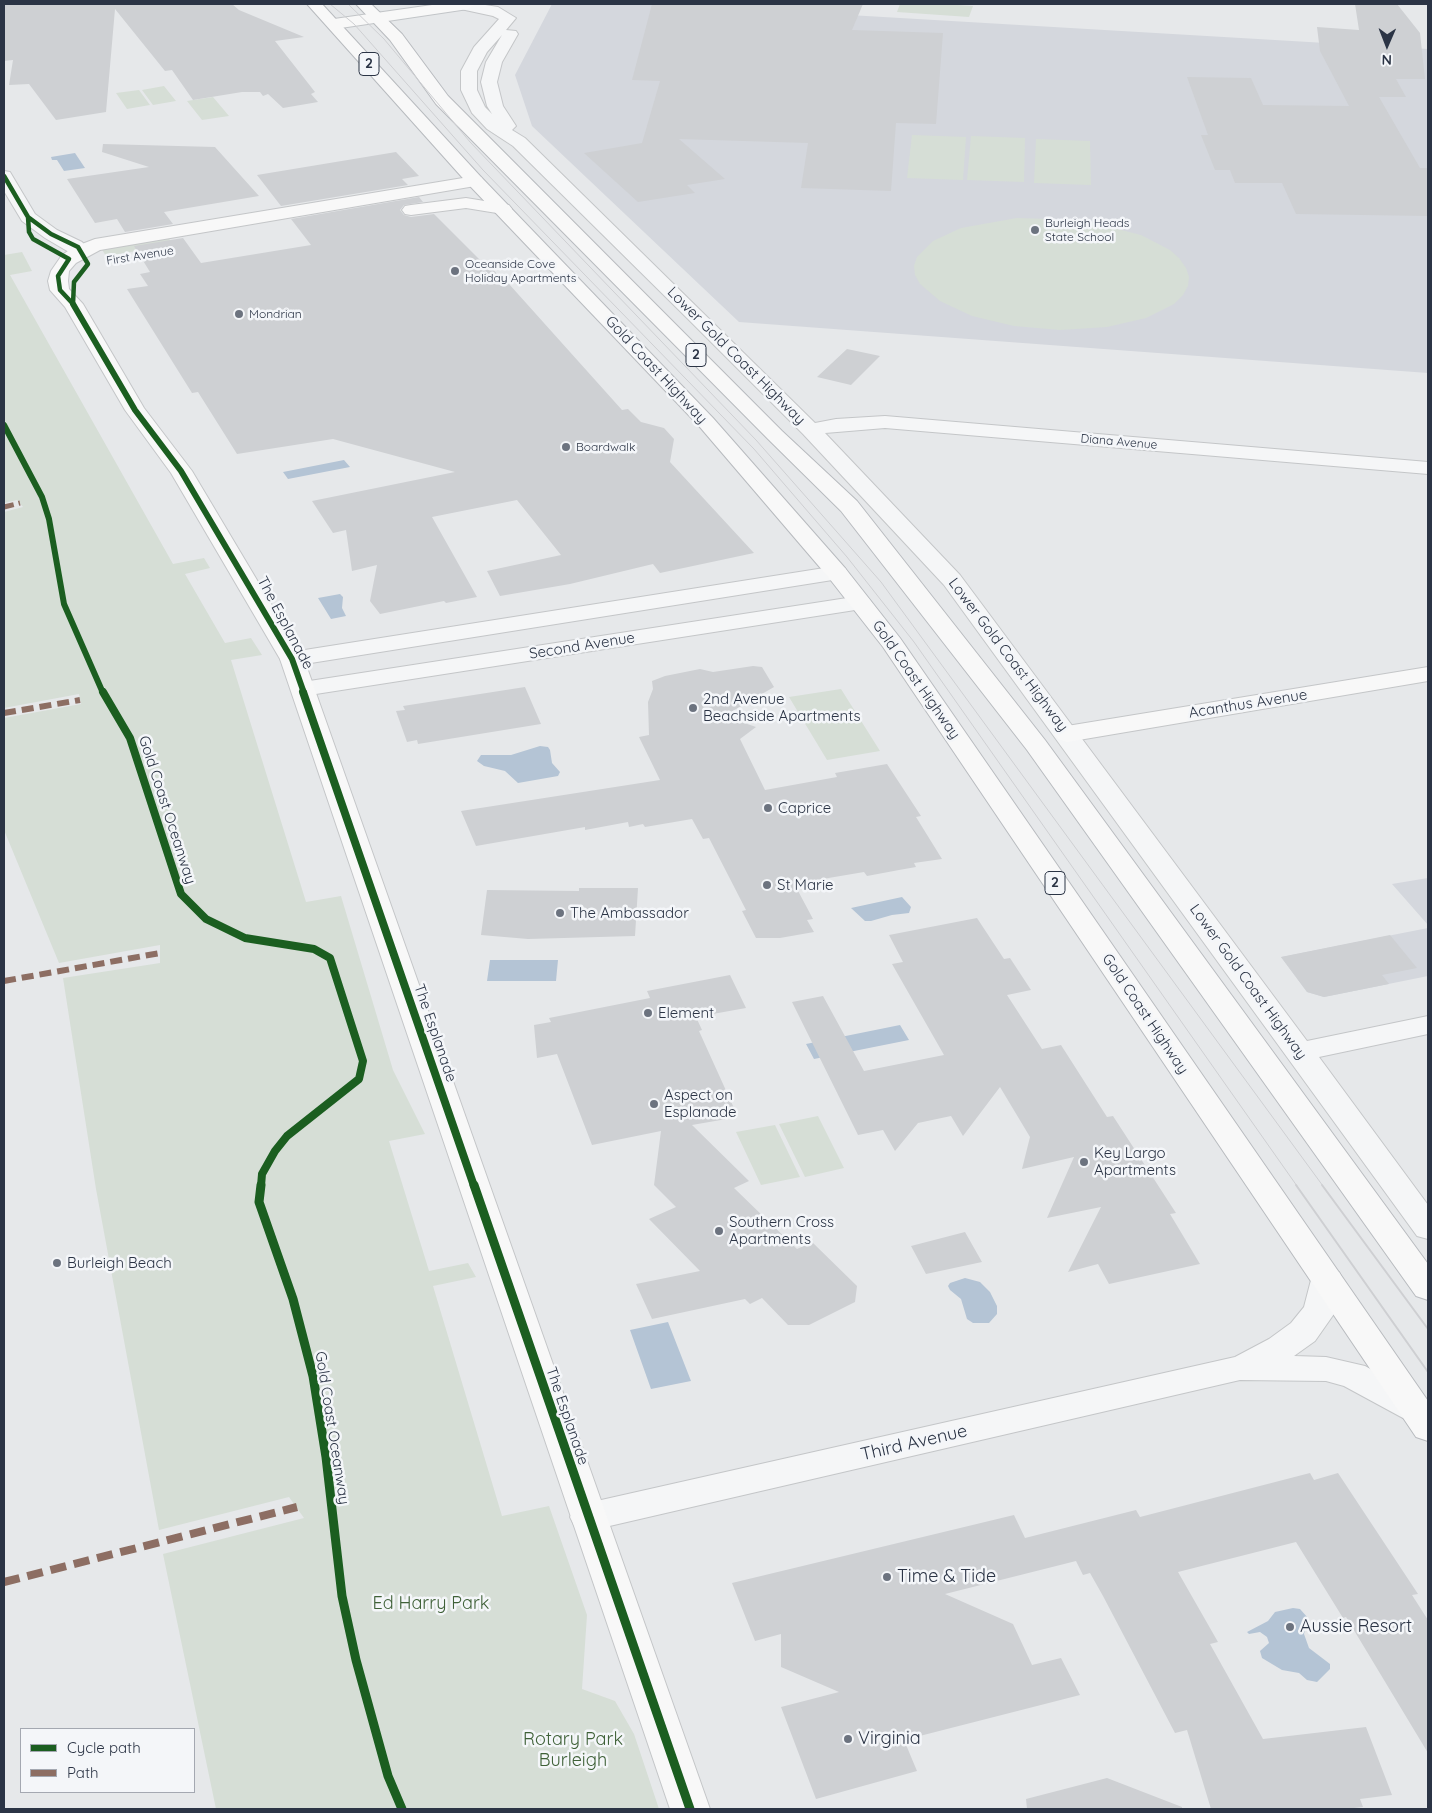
<!DOCTYPE html>
<style>
body{margin:0}
#map{position:relative;width:1432px;height:1813px;overflow:hidden;background:#e6e8ea;font-family:Quicksand,sans-serif}
canvas{display:block}
.frame{position:absolute;inset:0;border:5px solid #2b3445;pointer-events:none}
.legend{position:absolute;left:20px;top:1728px;width:175px;height:65px;box-sizing:border-box;background:#f4f6f9;border:1px solid #a4a8b1;margin:0;padding:6px 9px;list-style:none;font-size:15px;color:#2b3445}
.legend li{display:flex;align-items:center;gap:10px;height:25px}
.legend b{width:25px;border:1px solid #a4a8b1}
.north{position:absolute;left:1362px;top:20px;width:50px;height:50px;-webkit-text-stroke:4px #f4f6f9;paint-order:stroke;rotate:181deg;font-size:14px;font-weight:700;line-height:20px;text-align:center;color:#2b3445}
.north::after{content:'';display:block;margin:auto;width:18px;height:22px;background:#2b3445;clip-path:polygon(50% 0,100% 100%,50% 72%,0 100%)}
</style>
<div id="map">
<canvas width="1432" height="1813"></canvas>
<div class="frame"></div>
<ul class="legend">
<li><b style="height:6px;background:#1b5e20"></b>Cycle path</li>
<li><b style="height:6px;background:#8d6e63"></b>Path</li>
</ul>
<div class="north">N</div>
</div>
<script>
const ctx = document.querySelector('canvas').getContext('2d');
ctx.lineJoin = 'round';
function fill(path, color) {
  ctx.fillStyle = color;
  ctx.fill(path, 'evenodd');
}
function toPath(rows) {
  const path = new Path2D();
  for (const r of rows) {
    path.moveTo(r[0], r[1]);
    for (let i = 2; i < r.length; i += 2) path.lineTo(r[i], r[i + 1]);
  }
  return path;
}
function trace(path, color, width, dash) {
  ctx.strokeStyle = color;
  ctx.lineWidth = width;
  ctx.lineCap = dash ? 'butt' : 'round';
  ctx.setLineDash(dash || []);
  ctx.stroke(path);
}
function label(font, color, halo, rows, align = 'center') {
  ctx.font = font + ' Quicksand,sans-serif';
  ctx.lineWidth = 5;
  ctx.setLineDash([]);
  ctx.textBaseline = 'middle';
  ctx.strokeStyle = halo;
  ctx.fillStyle = color;
  for (const [text, x, y, turn = 0] of rows) {
    ctx.save();
    ctx.translate(x, y);
    ctx.rotate((+turn || 0) * Math.PI / 180);
    ctx.textAlign = isNaN(turn) ? turn : align;
    if (halo) ctx.strokeText(text, 0, 0);
    ctx.fillText(text, 0, 0);
    ctx.restore();
  }
}
const built = toPath([
 [552,4,662,4,1428,49,1428,373,739,322,532,126,515,75],
 [1428,878,1428,925,1392,884],
 [1428,928,1428,976,1324,997,1307,992,1281,957]
]);
const green = toPath([
 [900,4,943,4,973,6,969,17,897,12],
 [164,86,176,101,153,105,142,90],
 [139,90,150,105,127,109,116,93],
 [213,97,229,116,202,120,187,101],
 [912,135,966,137,963,180,907,178],
 [971,136,1025,138,1024,182,967,180],
 [1036,139,1090,141,1091,185,1034,183],
 [1017,218,1082,220,1141,235,1170,250,1179,258,1186,268,1189,277,1188,286,1183,295,1174,304,1146,318,1107,327,1060,330,1014,326,972,316,940,301,920,284,915,275,914,266,917,257,933,241,961,228],
 [168,237,173,245,106,256,101,248],
 [22,252,32,271,10,275,173,564,204,558,210,568,185,574,225,643,251,638,262,655,231,660,306,902,341,896,393,1070,425,1134,389,1141,429,1271,468,1263,476,1277,433,1286,502,1516,549,1506,587,1615,582,1689,615,1701,634,1734,659,1809,216,1809,163,1554,304,1518,289,1497,159,1530,96,1189,63,978,160,963,160,945,59,963,4,830,4,718,81,704,79,694,4,708,4,512,23,507,17,500,4,503,4,255],
 [841,689,880,751,827,760,789,697],
 [818,1116,844,1168,805,1177,779,1124],
 [775,1125,800,1177,761,1185,736,1132]
]);
const water = toPath([
 [75,153,85,168,64,171,57,160,52,160,51,157],
 [344,460,350,467,288,479,283,472],
 [340,594,343,597,342,608,346,616,331,619,318,598],
 [540,746,548,747,550,750,552,763,560,772,558,776,518,783,505,771,484,766,477,761,481,755,511,755],
 [902,897,911,907,909,913,892,915,871,921,865,921,851,908],
 [490,960,558,960,556,981,487,981],
 [900,1025,909,1040,814,1059,806,1044],
 [965,1278,980,1282,990,1292,997,1306,997,1314,989,1323,973,1323,967,1319,961,1299,950,1290,948,1286,950,1283],
 [668,1322,691,1381,651,1389,630,1330],
 [1293,1608,1300,1609,1308,1618,1304,1634,1309,1648,1330,1664,1330,1669,1317,1682,1307,1680,1299,1673,1282,1670,1262,1658,1260,1651,1269,1643,1267,1637,1260,1632,1249,1634,1247,1632,1268,1621,1275,1612]
]);
const building = toPath([
 [4,4,232,4,239,10,304,37,275,41,315,92,311,94,318,102,283,108,268,94,263,96,260,92,242,92,193,100,172,70,165,71,115,9,106,112,56,120,29,84,9,85,13,60,4,61],
 [652,4,863,4,852,30,943,33,936,124,896,123,891,191,801,188,808,143,679,139,725,179,687,185,695,193,638,202,584,153,642,143,660,81,632,80],
 [1355,4,1397,4,1420,33,1425,79,1396,79,1406,97,1379,97,1420,168,1428,168,1428,216,1296,214,1282,183,1235,183,1230,170,1215,170,1201,135,1208,135,1187,77,1251,78,1263,105,1349,106,1320,51,1317,27,1359,30],
 [103,144,215,147,259,196,164,212,173,224,125,232,117,219,95,223,67,179,149,167,102,152],
 [396,152,419,176,402,179,408,185,281,206,257,175],
 [419,197,423,202,404,205,400,210,404,215,411,217,434,214,486,266,489,265,506,284,509,284,622,410,628,409,641,422,664,428,674,439,670,462,754,553,660,573,653,564,570,584,500,596,487,571,561,555,517,500,432,517,477,597,446,603,444,601,380,614,370,601,377,565,352,571,346,530,333,533,312,501,455,472,333,439,237,454,198,392,192,393,127,289,148,286,140,274,150,272,134,246,183,238,201,263,311,245,291,219],
 [847,349,880,356,851,385,817,377],
 [753,666,762,667,774,687,724,716,756,727,740,739,765,790,837,777,835,773,887,764,921,816,916,817,942,859,914,863,916,867,899,870,867,876,864,872,799,883,802,889,797,889,813,919,807,920,814,932,780,938,756,938,742,911,746,910,709,838,703,839,692,819,645,827,643,824,629,827,628,822,585,830,585,827,476,846,461,811,660,780,639,737,649,735,648,702,653,689,652,681,665,676,700,669,713,672],
 [525,687,541,724,418,744,417,740,407,742,396,711,405,710,403,706],
 [579,888,638,888,635,936,528,939,481,935,487,890,579,891],
 [977,918,1004,959,1010,958,1031,990,1007,995,1042,1049,1061,1045,1107,1117,1113,1116,1176,1213,1170,1214,1200,1264,1109,1284,1098,1264,1068,1272,1101,1207,1047,1218,1074,1157,1022,1169,1030,1137,1000,1087,963,1136,951,1116,918,1123,895,1151,883,1130,858,1135,792,1002,823,996,864,1071,944,1055,892,964,903,962,889,935],
 [1390,935,1417,968,1382,975,1389,984,1324,997,1307,992,1281,957],
 [730,975,746,1008,696,1017,702,1030,699,1031,738,1117,692,1125,749,1181,734,1188,797,1249,812,1242,857,1286,855,1302,809,1325,788,1325,762,1298,750,1304,745,1299,652,1319,636,1284,700,1271,649,1219,676,1207,654,1185,661,1131,592,1145,557,1054,537,1058,534,1025,551,1022,549,1018,650,998,647,991],
 [965,1232,982,1262,926,1274,911,1246],
 [1310,1473,1314,1480,1338,1473,1418,1594,1412,1595,1428,1620,1428,1753,1346,1617,1343,1618,1296,1542,1178,1572,1218,1642,1210,1644,1263,1739,1366,1727,1392,1795,1360,1799,1363,1807,1345,1809,1211,1809,1187,1730,1175,1733,1103,1596,1090,1573,1083,1575,1076,1561,945,1594,1013,1624,1032,1665,1061,1658,1080,1695,904,1740,917,1771,816,1799,781,1707,839,1692,781,1667,781,1634,755,1641,732,1583,1014,1515,1025,1538,1136,1510,1140,1517],
 [1107,1778,1182,1807,1182,1809,1027,1809,1026,1799]
]);
const street = toPath([
 [454,4,479,4,498,7,516,18,506,30,516,31,518,34,502,62,497,82,503,106,516,126,512,130,525,138,815,423,836,419,885,416,1428,462,1428,474,885,428,825,433,960,575,1307,1041,1428,1016,1428,1034,1319,1057,1428,1205,1428,1239,1417,1236,944,585,803,434,687,318,513,146,487,129,472,113,461,90,461,71,474,47,499,19,493,16,456,8,454,4],
 [502,35,486,62,481,82,487,106,492,114,485,107,477,90,477,71,487,52,502,35],
 [4,171,10,172,35,214,57,230,82,242,90,251,88,255,74,255,45,238,22,221,4,191,4,171],
 [837,566,845,568,848,573,845,578,292,666,283,664,280,659,283,654,292,652,837,566],
 [860,596,868,598,872,603,868,608,303,696,294,694,291,689,294,684,303,682,860,596],
 [1327,1268,1339,1272,1343,1280,1336,1311,1315,1341,1294,1356,1326,1357,1365,1366,1427,1400,1427,1418,1415,1422,1403,1418,1344,1386,1326,1381,1240,1380,588,1531,575,1527,570,1517,575,1507,588,1503,1235,1357,1269,1339,1291,1323,1304,1307,1311,1280,1315,1272,1327,1268]
]);
const secondary = toPath([
 [475,176,481,177,484,181,481,185,100,250,76,263,69,271,68,281,69,289,83,304,144,408,192,471,304,659,710,1809,670,1809,280,659,171,473,125,410,65,307,50,290,48,281,51,271,62,255,74,247,95,239,475,176],
 [466,198,503,204,509,205,512,209,509,213,503,214,466,208,411,215,405,214,402,210,405,206,411,205,466,198],
 [1428,667,1428,681,1067,742,1058,739,1054,734,1058,729,1067,726,1428,667]
]);
const primary = toPath([
 [439,4,476,4,468,9,334,29,326,24,334,19,439,4]
]);
const highway = toPath([
 [307,4,322,4,481,177,713,418,845,568,900,638,1428,1401,1428,1441,1416,1437,883,647,829,578,699,426,469,185,307,4],
 [356,4,371,4,402,34,448,96,782,431,857,501,1045,740,1428,1264,1428,1300,1416,1296,1027,750,841,511,768,439,436,104,390,40,356,4]
]);
const tramFar1 = toPath([
 [330,4,354,24,483,170,754,449,847,557,914,642,1297,1186],
 [348,4,384,39,470,142,756,440,881,582,1323,1186]
]);
const tram = toPath([
 [1296,1185,1428,1372],
 [1322,1185,1428,1329]
]);
const quietFar2 = toPath([
 [4,507,20,503]
]);
const quietFar1 = toPath([
 [4,713,80,700],
 [4,981,160,953]
]);
const quiet = toPath([
 [4,1582,297,1507]
]);
const cyclewayFar3 = toPath([
 [4,176,28,217,51,234,78,247,88,264,74,282,73,304],
 [28,217,29,232,33,239,69,259,58,276,60,290,74,305]
]);
const cyclewayFar2 = toPath([
 [73,304,135,410,181,471,292,659,304,693],
 [4,425,42,497,49,519,64,604,103,693]
]);
const cyclewayFar1 = toPath([
 [103,692,130,738,181,894,206,919,245,938,314,949,330,958,363,1061,359,1079,287,1136,275,1151,262,1174,261,1186],
 [303,692,474,1186]
]);
const cycleway = toPath([
 [261,1185,259,1202,293,1299,313,1376,326,1457,342,1596,356,1660,388,1776,402,1809],
 [474,1185,690,1809]
]);
const markers = [
 [1035,230,5,"#6c737f"],
 [455,271,5,"#6c737f"],
 [239,314,5,"#6c737f"],
 [566,447,5,"#6c737f"],
 [693,708,5,"#6c737f"],
 [768,808,5,"#6c737f"],
 [767,885,5,"#6c737f"],
 [560,913,5,"#6c737f"],
 [648,1013,5,"#6c737f"],
 [654,1104,5,"#6c737f"],
 [1084,1162,5,"#6c737f"],
 [719,1231,5,"#6c737f"],
 [57,1263,5,"#6c737f"],
 [887,1577,5,"#6c737f"],
 [1290,1627,5,"#6c737f"],
 [848,1739,5,"#6c737f"]
];
const farPoinames = [
 ["Burleigh Heads",1045,223],
 ["State School",1045,237],
 ["Oceanside Cove",465,264],
 ["Holiday Apartments",465,278],
 ["Mondrian",249,314],
 ["Boardwalk",576,447]
];
const farStreetnames = [
 ["First Avenue",140,256,-9],
 ["Diana Avenue",1119,442,5]
];
const shields = [
 [369,64,20],
 [696,355,20],
 [1055,883,20]
];
const shieldNames = [
 ["2",369,64],
 ["2",696,355],
 ["2",1055,883]
];
const streetNames = [
 ["Lower Gold Coast Highway",736,356,45],
 ["Gold Coast Highway",656,370,47],
 ["The Esplanade",285,623,62],
 ["Second Avenue",582,646,-9],
 ["Lower Gold Coast Highway",1008,655,53],
 ["Gold Coast Highway",916,680,55],
 ["Acanthus Avenue",1248,704,-9],
 ["Gold Coast Oceanway",167,810,72],
 ["Lower Gold Coast Highway",1248,982,54],
 ["Gold Coast Highway",1145,1014,56],
 ["The Esplanade",435,1033,71],
 ["The Esplanade",567,1416,71],
 ["Gold Coast Oceanway",332,1428,81]
];
const poiNames = [
 ["2nd Avenue",703,699],
 ["Beachside Apartments",703,716],
 ["Caprice",778,808],
 ["St Marie",777,885],
 ["The Ambassador",570,913],
 ["Element",658,1013],
 ["Aspect on",664,1095],
 ["Esplanade",664,1112],
 ["Key Largo",1094,1153],
 ["Apartments",1094,1170],
 ["Southern Cross",729,1222],
 ["Apartments",729,1239],
 ["Burleigh Beach",67,1263]
];
const nearStreetnames = [
 ["Third Avenue",914,1443,-13]
];
const nearPoinames = [
 ["Time & Tide",897,1577],
 ["Aussie Resort",1300,1627],
 ["Virginia",858,1739]
];
const nearParknames = [
 ["Ed Harry Park",431,1604],
 ["Rotary Park",573,1740],
 ["Burleigh",573,1761]
];
fill(built, '#d4d7dd');
fill(green, '#d6ded6');
fill(water, '#b4c4d5');
fill(building, '#ced0d3');
trace(street, '#c4c6c8', 2);
trace(secondary, '#c4c6c8', 2);
trace(primary, '#c2c5c8', 2);
trace(highway, '#b8bbbf', 2);
fill(street, '#f5f6f7');
fill(secondary, '#f8f8f8');
fill(primary, '#f8f8f8');
fill(highway, '#f8f8f8');
trace(tramFar1, '#cecfd2', 1);
trace(tram, '#cecfd2', 2);
trace(quietFar2, '#8d6e63', 5, [10, 5]);
trace(quietFar1, '#8d6e63', 6, [12, 6]);
trace(quiet, '#8d6e63', 8, [16, 8]);
trace(cyclewayFar3, '#1b5e20', 4.5);
trace(cyclewayFar2, '#1b5e20', 6);
trace(cyclewayFar1, '#1b5e20', 8);
trace(cycleway, '#1b5e20', 9);
for (const [x, y, r, color] of markers) {
  const dot = new Path2D();
  dot.arc(x, y, r, 0, 2 * Math.PI);
  ctx.fillStyle = color;
  ctx.fill(dot);
  trace(dot, '#f4f6f9', 2);
}
label('12px', '#2b3445', '#f4f6f9', farPoinames, 'left');
label('12px', '#2b3445', '#f4f6f9', farStreetnames);
for (const [x, y, w] of shields) {
  const box = new Path2D();
  box.roundRect(x - w / 2, y - 11.5, w, 23, 4);
  ctx.fillStyle = '#f4f6f9';
  ctx.fill(box);
  trace(box, '#2b3445', 1);
}
label('bold 14px', '#2b3445', null, shieldNames);
label('15px', '#2b3445', '#f4f6f9', streetNames);
label('15px', '#2b3445', '#f4f6f9', poiNames, 'left');
label('18px', '#2b3445', '#f4f6f9', nearStreetnames);
label('18px', '#2b3445', '#f4f6f9', nearPoinames, 'left');
label('18px', '#3f6138', '#f4f6f9', nearParknames);
</script>
